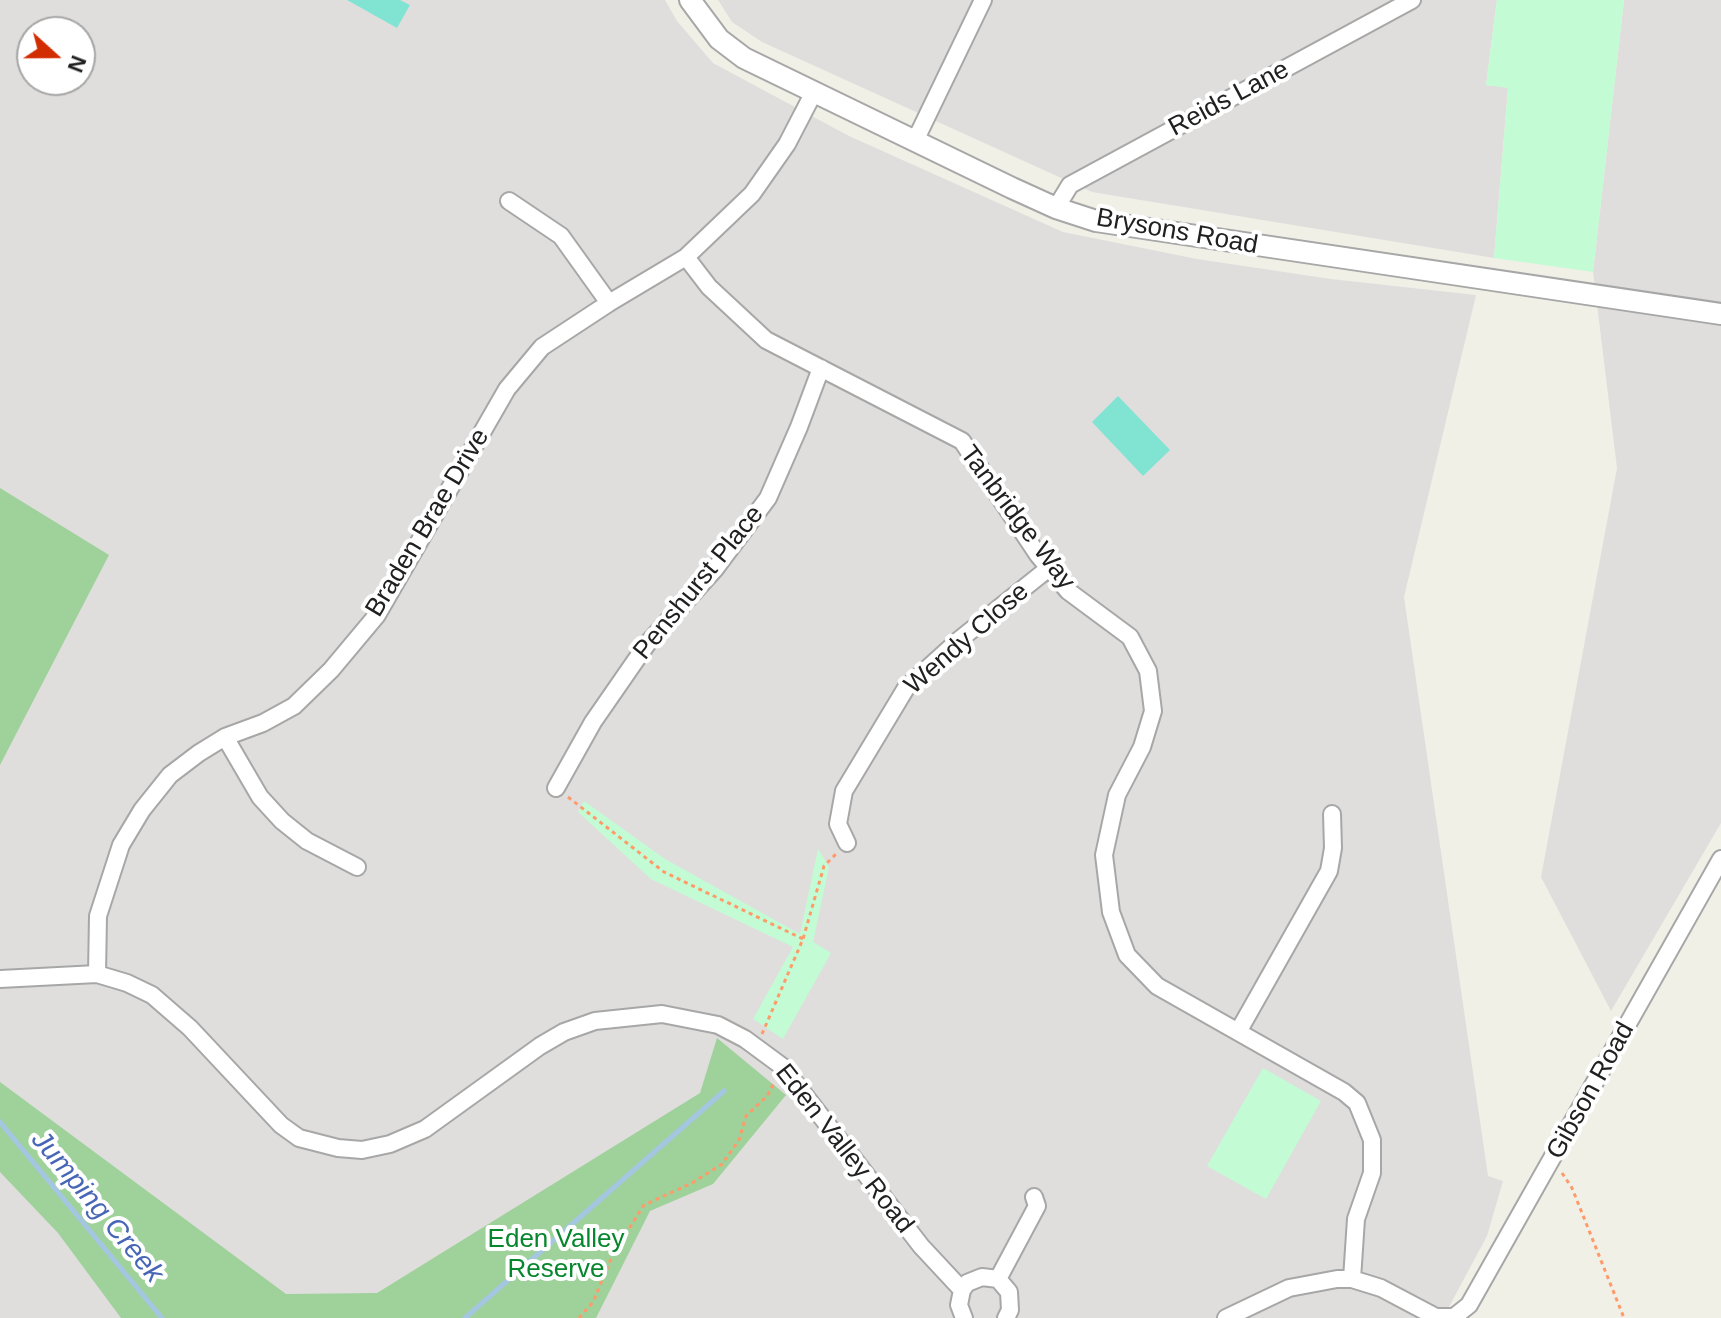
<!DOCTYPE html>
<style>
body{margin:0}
#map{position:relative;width:1721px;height:1318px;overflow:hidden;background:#f1f0e7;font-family:Helvetica,sans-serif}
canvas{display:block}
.north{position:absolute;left:16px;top:16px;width:80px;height:80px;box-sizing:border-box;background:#fff;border:2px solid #a6a6a6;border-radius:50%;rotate:111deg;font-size:22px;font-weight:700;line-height:32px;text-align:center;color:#202020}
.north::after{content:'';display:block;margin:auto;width:28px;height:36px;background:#d12d00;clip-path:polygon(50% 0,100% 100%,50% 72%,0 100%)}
</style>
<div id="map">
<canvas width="1721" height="1318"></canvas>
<div class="north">N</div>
</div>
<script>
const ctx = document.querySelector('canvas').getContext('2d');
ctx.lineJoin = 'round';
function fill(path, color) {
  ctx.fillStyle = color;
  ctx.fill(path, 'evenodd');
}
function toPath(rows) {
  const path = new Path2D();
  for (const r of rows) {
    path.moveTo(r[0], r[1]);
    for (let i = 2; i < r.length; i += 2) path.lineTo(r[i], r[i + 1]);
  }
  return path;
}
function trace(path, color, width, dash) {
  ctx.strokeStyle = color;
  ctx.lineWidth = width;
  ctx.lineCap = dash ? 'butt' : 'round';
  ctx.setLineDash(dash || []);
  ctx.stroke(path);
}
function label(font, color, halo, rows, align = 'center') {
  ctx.font = font + ' Helvetica,sans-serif';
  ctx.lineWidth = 8;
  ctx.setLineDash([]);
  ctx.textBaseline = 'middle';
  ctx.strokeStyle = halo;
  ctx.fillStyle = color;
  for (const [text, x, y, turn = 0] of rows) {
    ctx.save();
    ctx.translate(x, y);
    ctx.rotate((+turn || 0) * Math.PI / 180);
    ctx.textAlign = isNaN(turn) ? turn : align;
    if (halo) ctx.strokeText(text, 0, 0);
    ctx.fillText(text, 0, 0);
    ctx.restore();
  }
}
const residential = toPath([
 [0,0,665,0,677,21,713,63,849,136,1063,232,1197,259,1331,279,1476,295,1404,597,1488,1176,1503,1181,1487,1236,1443,1318,0,1318],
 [32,32,80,32,80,80,32,80],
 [718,0,1497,0,1486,85,1508,87,1494,258,1092,192,762,42,732,22],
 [1624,0,1721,0,1721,823,1611,1011,1541,877,1617,468,1593,272]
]);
const forest = toPath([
 [0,488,109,555,0,765],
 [717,1038,786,1095,713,1184,650,1211,596,1318,121,1318,58,1233,0,1172,0,1082,286,1294,377,1293,700,1093]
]);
const park = toPath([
 [1497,0,1624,0,1593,272,1494,258,1508,88,1486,85],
 [584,801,665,859,800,934,818,849,829,867,813,942,831,953,783,1039,753,1019,793,947,651,879,578,812],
 [1263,1068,1321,1101,1266,1199,1207,1166]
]);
const pitch = toPath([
 [347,0,400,0,410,5,397,28],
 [1118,396,1170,450,1143,476,1092,422]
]);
const stream = toPath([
 [0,1122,162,1318],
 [465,1318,724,1091]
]);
const path = toPath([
 [568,797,664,872,803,939],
 [762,1034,803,939,824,866,836,854],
 [1562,1173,1572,1188,1624,1318],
 [579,1318,593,1302,613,1254,644,1205,692,1183,722,1164,739,1140,746,1116,767,1096,775,1081]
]);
const minor = toPath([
 [915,141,983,0],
 [509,201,561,236,609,303],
 [1056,208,1070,185,1412,0],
 [686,257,709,287,766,340,962,441,1038,555,1068,591,1130,637,1148,671,1153,711,1142,747,1117,795,1104,855,1111,912,1127,955,1157,986,1344,1092,1357,1103,1372,1140,1372,1173,1356,1219,1352,1279],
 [225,737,260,797,282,821,307,841,357,867],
 [556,788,593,722,647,644,715,569,768,498,799,427,821,368],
 [847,843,838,824,844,791,906,688,959,640,1049,568],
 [97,974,98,916,121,845,142,810,170,775,199,753,225,737,263,723,294,706,331,670,377,615,507,389,542,347,609,303,686,257,752,194,787,144,814,92],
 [0,979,97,974,127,983,152,995,190,1028,281,1125,299,1138,338,1148,362,1150,390,1144,425,1129,540,1046,564,1032,595,1021,662,1014,718,1025,745,1039,783,1067,921,1246,962,1290],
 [1238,1032,1329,871,1333,848,1332,814],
 [998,1279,1037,1206,1034,1197],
 [964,1318,959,1305,962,1290,967,1283,982,1277,998,1279,1009,1292,1010,1310,1006,1318],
 [1226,1318,1289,1288,1337,1279,1352,1279,1381,1288,1436,1317,1454,1317,1469,1305,1721,859]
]);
const tertiary = toPath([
 [690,0,719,39,744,58,1012,188,1056,208,1096,221,1721,314]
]);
const streetNames = [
 ["Reids Lane",1229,99,-28],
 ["Brysons Road",1177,232,10],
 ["Tanbridge Way",1017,518,53],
 ["Braden Brae Drive",428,523,-59],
 ["Penshurst Place",699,583,-51],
 ["Wendy Close",967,639,-41],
 ["Gibson Road",1591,1091,-61],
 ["Eden Valley Road",844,1149,52]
];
const parkNames = [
 ["Eden Valley",556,1240],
 ["Reserve",556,1270]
];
const waterNames = [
 ["Jumping Creek",97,1207,50]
];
fill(residential, '#dfdedd');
fill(forest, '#9ed29a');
fill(park, '#c3fcd4');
fill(pitch, '#81e4d3');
trace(stream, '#a5c6e1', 5);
trace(minor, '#a7a7a7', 20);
trace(tertiary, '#a7a7a7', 24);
trace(path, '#ff9a6a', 3, [4, 4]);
trace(minor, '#fff', 16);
trace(tertiary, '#fff', 20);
label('26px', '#202020', '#fff', streetNames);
label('26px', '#06872d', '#fff', parkNames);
label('italic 28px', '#4766b6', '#fff', waterNames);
</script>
